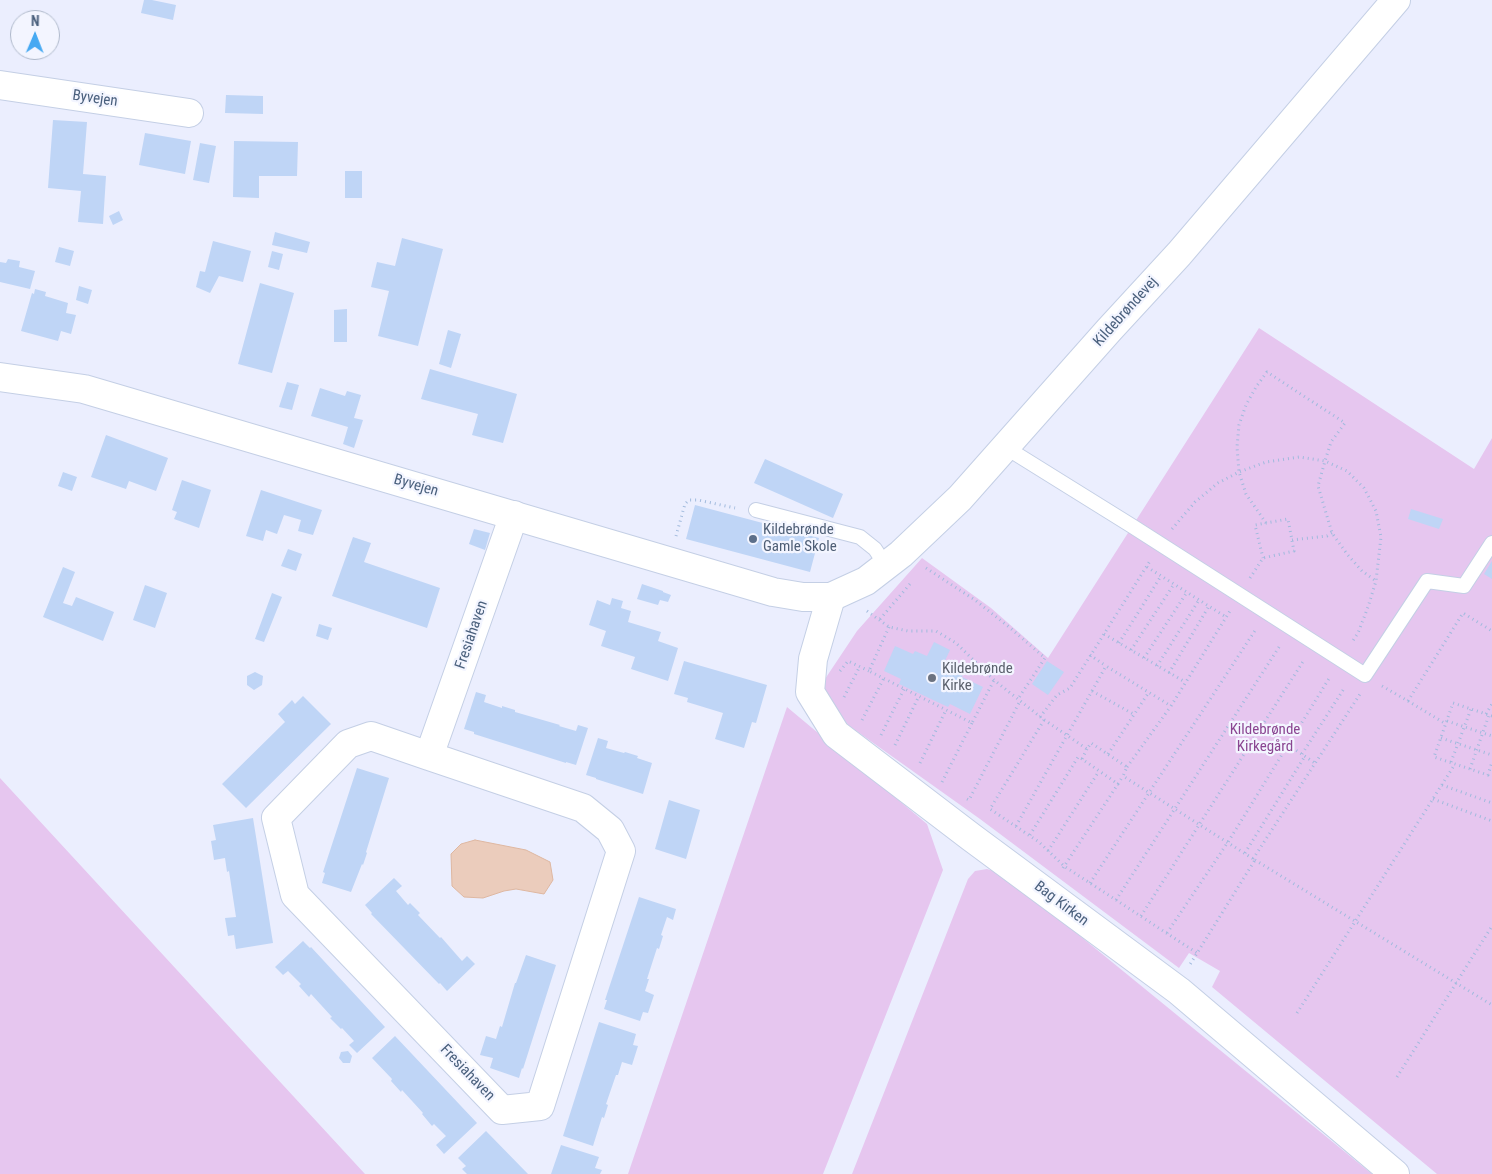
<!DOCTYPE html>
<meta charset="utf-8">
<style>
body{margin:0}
#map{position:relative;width:1492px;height:1174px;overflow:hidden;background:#ebeefe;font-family:"Roboto Condensed",sans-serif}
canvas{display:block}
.north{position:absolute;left:10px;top:10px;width:50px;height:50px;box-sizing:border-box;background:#f3f5ff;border:1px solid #afb9cb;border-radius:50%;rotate:1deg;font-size:14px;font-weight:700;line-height:20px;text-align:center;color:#4a607d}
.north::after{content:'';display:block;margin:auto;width:18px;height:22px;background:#46a9f2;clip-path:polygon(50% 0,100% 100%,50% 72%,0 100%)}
</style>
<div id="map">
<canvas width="1492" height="1174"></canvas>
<div class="north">N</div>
</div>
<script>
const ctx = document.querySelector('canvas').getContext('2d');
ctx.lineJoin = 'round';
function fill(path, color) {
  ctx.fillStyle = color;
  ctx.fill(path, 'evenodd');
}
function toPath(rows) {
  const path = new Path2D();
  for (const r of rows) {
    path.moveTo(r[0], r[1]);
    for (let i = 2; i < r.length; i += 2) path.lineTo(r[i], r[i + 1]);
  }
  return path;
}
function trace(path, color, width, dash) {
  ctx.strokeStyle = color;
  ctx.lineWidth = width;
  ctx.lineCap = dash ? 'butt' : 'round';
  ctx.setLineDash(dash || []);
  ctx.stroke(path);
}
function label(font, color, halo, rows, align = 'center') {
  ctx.font = font + ' "Roboto Condensed",sans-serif';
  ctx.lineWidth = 4.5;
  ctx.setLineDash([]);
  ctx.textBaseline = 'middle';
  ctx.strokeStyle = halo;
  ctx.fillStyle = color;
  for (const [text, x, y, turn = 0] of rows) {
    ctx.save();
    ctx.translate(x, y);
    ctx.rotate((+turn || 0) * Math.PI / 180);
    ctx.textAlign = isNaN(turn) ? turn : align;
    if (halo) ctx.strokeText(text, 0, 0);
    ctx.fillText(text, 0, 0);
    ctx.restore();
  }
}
const green = toPath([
 [1259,328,1474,469,1492,438,1492,1174,1437,1174,1212,987,1220,971,1189,953,1179,968,980,819,848,725,821,685,857,631,922,558,991,608,1048,658],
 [787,707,927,824,943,870,823,1174,628,1174],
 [0,778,365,1174,0,1174],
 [987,869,1004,874,1372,1174,852,1174,968,879,975,871]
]);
const water = toPath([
 [475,840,526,850,550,862,553,880,544,894,516,889,504,891,483,898,464,897,452,886,451,854,461,844,475,840]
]);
const building = toPath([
 [144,0,152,0,176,5,173,20,141,13],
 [226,95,263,96,263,114,225,113],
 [53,120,87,122,83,174,106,176,103,224,78,222,81,191,48,188],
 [145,133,191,141,185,174,139,165],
 [234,141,298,142,297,176,259,176,259,198,233,197],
 [200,143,216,146,209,183,193,180],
 [345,171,362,171,362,198,345,198],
 [119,211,123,220,113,225,109,216],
 [275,232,310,242,307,253,272,245],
 [402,238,443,249,418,346,378,336,389,291,371,287,377,262,395,266],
 [213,241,251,251,243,282,219,276,210,293,196,287,200,271,205,272],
 [59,247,74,251,70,266,55,262],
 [272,251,283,254,279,270,268,267],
 [8,259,20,261,19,267,35,271,30,289,0,282,0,262,6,263],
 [260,283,294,293,272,373,238,364],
 [79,286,92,290,88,304,76,300],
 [35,289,46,292,45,296,68,303,66,313,76,315,71,334,61,331,58,341,21,331,32,293,34,294],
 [347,309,347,342,334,342,334,310],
 [448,330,461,334,451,368,439,364],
 [430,369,517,394,503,443,472,435,478,414,421,399],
 [287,382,299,385,292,410,279,407],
 [320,388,345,396,347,391,361,395,354,418,363,420,354,448,343,444,348,427,311,416],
 [106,435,168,458,156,491,129,481,126,489,91,477],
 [765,459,843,494,833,518,754,483],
 [63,472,77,477,72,491,58,486],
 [182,480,211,490,199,528,174,519,177,512,172,510],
 [261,490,322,510,313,535,298,531,301,520,284,515,277,534,266,530,263,541,246,536],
 [695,505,819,538,810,572,686,539],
 [1411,509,1443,519,1439,529,1408,519],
 [474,529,490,533,485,550,469,544],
 [353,537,371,543,364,562,440,588,427,628,332,596],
 [288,549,302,554,296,571,281,566],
 [1492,561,1492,579,1484,574],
 [63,567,75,572,63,603,72,606,76,597,114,612,103,641,43,617],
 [642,584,663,591,663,592,671,595,668,602,660,600,658,605,637,599],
 [145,585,167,593,155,628,133,620],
 [272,593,282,597,264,642,255,639],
 [612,598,623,601,621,608,631,611,628,622,661,632,658,641,678,648,668,681,631,669,635,657,601,646,606,631,589,625,597,600,610,605],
 [319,624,332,628,328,640,316,636],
 [934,642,950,650,943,665,963,674,962,677,983,687,970,714,950,704,948,707,899,684,901,679,884,671,895,646,913,654,915,651,927,656],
 [684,661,767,685,756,723,752,722,744,748,715,739,723,713,687,702,688,698,674,694],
 [1047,661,1064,672,1048,695,1032,684],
 [255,672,263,676,262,685,254,690,247,685,247,676],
 [476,692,486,695,484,702,502,708,502,706,515,710,515,712,560,725,559,726,576,731,578,725,588,728,576,765,566,762,566,763,474,734,474,732,464,729],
 [303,696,331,724,246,808,222,784,285,722,278,714,292,700,295,704],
 [598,738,608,741,606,748,624,753,625,752,638,756,637,758,652,763,643,794,596,779,596,778,586,775],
 [357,768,389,778,366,852,367,853,363,865,362,864,351,892,322,883,325,873,323,872],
 [669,800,700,810,686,859,655,849],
 [253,818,273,943,236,949,234,935,228,936,225,918,236,917,229,871,227,872,225,858,214,860,211,841,216,840,213,825],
 [394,878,402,886,396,891,408,905,410,903,420,913,418,915,440,938,441,937,462,961,467,956,475,964,447,991,440,983,439,984,371,914,372,913,365,905],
 [639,897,676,909,673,920,667,917,661,935,663,936,659,949,657,948,647,979,649,979,645,991,654,995,648,1013,643,1012,640,1021,604,1009,607,1000,605,1000],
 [303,941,310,948,311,947,385,1027,357,1053,349,1045,354,1041,342,1028,341,1029,330,1018,332,1017,311,994,309,997,299,986,301,984,288,971,283,975,275,967],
 [526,955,556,965,523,1069,522,1068,519,1078,490,1068,493,1058,480,1055,486,1036,496,1039,500,1026,502,1027,515,983,516,983],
 [599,1022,636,1034,633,1045,638,1046,632,1065,622,1062,618,1075,616,1075,606,1104,608,1105,604,1118,602,1117,593,1146,563,1136],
 [395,1036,477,1123,444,1154,436,1145,446,1136,434,1124,432,1126,422,1114,423,1113,402,1090,401,1092,391,1081,392,1079,372,1058],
 [348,1051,352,1056,350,1063,343,1063,339,1058,341,1052],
 [486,1131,528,1174,467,1174,462,1169,466,1166,458,1158],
 [561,1145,599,1157,595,1168,602,1170,600,1174,551,1174]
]);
const path = toPath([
 [1266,523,1246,494,1239,472,1237,447,1239,425,1246,405,1256,387,1267,372,1345,423,1331,442,1325,461,1318,486,1332,533,1347,554,1362,571,1376,581],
 [1172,529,1195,502,1218,483,1239,472,1266,462,1299,457,1325,461,1347,471,1364,488,1376,511,1381,537,1376,581,1368,607,1358,633,1352,642],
 [676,536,685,504,689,500,698,500,735,508],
 [1292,540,1327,536,1332,533],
 [1147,567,1226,617],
 [926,568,975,600,1009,627,1045,658,1018,699],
 [1250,578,1263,558,1294,551,1288,519,1255,525,1263,558],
 [867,611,889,627,908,631,936,631,956,643,994,680,1043,719,1087,749,1091,743,1127,767,1123,776,1255,860,1189,966],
 [880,619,910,584],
 [889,627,869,671,972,723,994,680],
 [1104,634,1185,682],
 [1119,643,1161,576],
 [1131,650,1174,584],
 [1090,655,1106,666],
 [1144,658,1187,592],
 [1157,666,1199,600],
 [840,671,848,661,869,671],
 [1169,673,1209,606],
 [1382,686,1408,701,1463,613,1492,631],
 [1092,691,1135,715],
 [844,697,860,666],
 [1408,701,1446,724],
 [1486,714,1492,704],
 [1492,716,1453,703,1434,757,1488,775,1492,762],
 [1040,717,1057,695,1070,688,1150,561],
 [862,720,884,678],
 [1044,720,990,809,1039,842,1064,866,1197,953],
 [1447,721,1492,736],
 [881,735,904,689],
 [1441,738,1492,755],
 [895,745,919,696],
 [1288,745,1315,763],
 [1087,749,1082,759,1118,784,1123,776],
 [1108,754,1149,692],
 [1302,754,1345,687],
 [1451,762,1471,709],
 [920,763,946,710],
 [1127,767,1171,706],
 [1470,769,1489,715],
 [942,782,972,723],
 [1442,785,1492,803],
 [967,799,969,800,1020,701],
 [1433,799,1492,821],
 [1016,826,1106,666,1171,706,1230,611],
 [1030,835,1078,757,1082,759],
 [1048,851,1099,771],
 [1245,853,1305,756],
 [1253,859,1360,694],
 [1255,860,1492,1005],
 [1063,868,1118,784],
 [1090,883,1256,629],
 [1116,900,1281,644],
 [1141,916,1304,660],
 [1167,933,1228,842,1330,677],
 [1297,1013,1455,764],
 [1397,1077,1492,926]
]);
const service = toPath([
 [1005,447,1132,526,1365,675,1427,581,1464,586,1492,543],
 [756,510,860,537,875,549,886,566]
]);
const minor = toPath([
 [0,85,189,113],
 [831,597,813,659,810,692,836,734,971,837,1179,991,1395,1174],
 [429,756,583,808,610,830,621,851,540,1106,502,1110,295,895,276,818,348,744,371,736,429,756,514,515]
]);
const tertiary = toPath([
 [0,377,84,389,773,592,803,597,831,597,866,581,901,554,960,498,1109,330,1179,254,1396,0]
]);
const markers = [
 [753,539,5,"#5c6f8a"],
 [932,678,5,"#6b7280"]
];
const streetNames = [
 ["Byvejen",95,99,8],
 ["Kildebrøndevej",1126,312,-48],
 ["Byvejen",416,486,16],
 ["Fresiahaven",472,635,-71],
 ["Bag Kirken",1061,904,37],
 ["Fresiahaven",467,1073,46]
];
const serviceNames = [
 ["Kildebrønde",763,530],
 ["Gamle Skole",763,547]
];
const worshipNames = [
 ["Kildebrønde",942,669],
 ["Kirke",942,686]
];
const parkNames = [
 ["Kildebrønde",1265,730],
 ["Kirkegård",1265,747]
];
fill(green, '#e6c6ef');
fill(water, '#ebccbc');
trace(water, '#deb7a1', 1);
fill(building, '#bfd5f6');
trace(service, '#c4cfe5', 16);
trace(minor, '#c4cfe5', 30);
trace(tertiary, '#c4cfe5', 30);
trace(path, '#a1badd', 3, [1, 4]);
trace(service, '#fff', 14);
trace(minor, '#fff', 28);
trace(tertiary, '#fff', 28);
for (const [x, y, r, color] of markers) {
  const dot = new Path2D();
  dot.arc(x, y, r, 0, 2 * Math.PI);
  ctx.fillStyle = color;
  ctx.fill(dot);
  trace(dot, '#f3f5ff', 2);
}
label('15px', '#4a607d', '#f3f5ff', streetNames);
label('15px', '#4e5e75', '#f3f5ff', serviceNames, 'left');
label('15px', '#5b616d', '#f3f5ff', worshipNames, 'left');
label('15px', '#8a4591', '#f3f5ff', parkNames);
</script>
